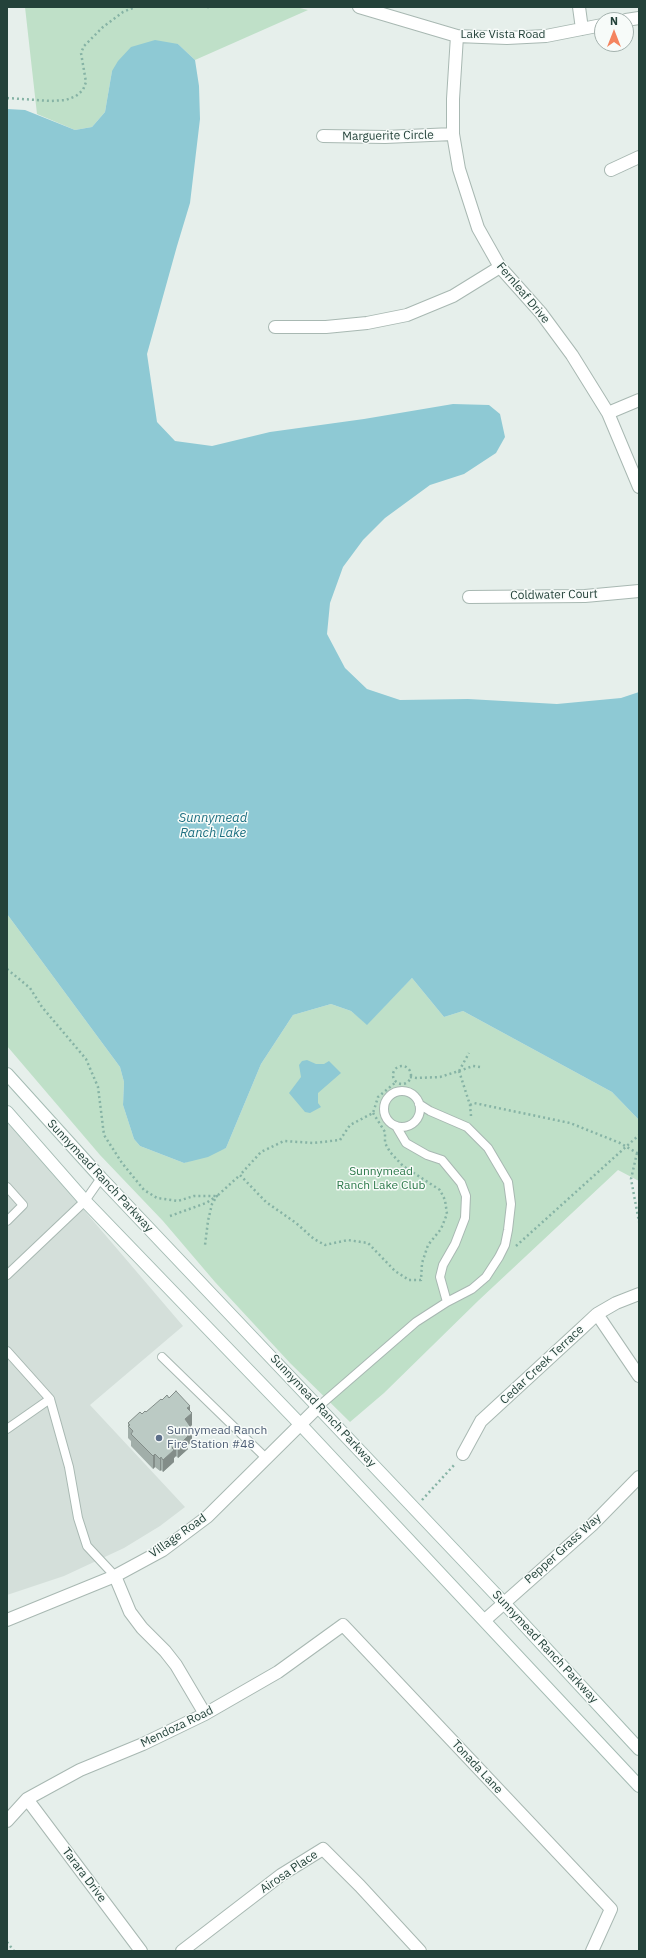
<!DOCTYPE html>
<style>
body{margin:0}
#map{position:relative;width:646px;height:1958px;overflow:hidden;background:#e6efeb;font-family:"IBM Plex Sans",sans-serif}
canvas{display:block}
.frame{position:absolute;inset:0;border:8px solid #24423a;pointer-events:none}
.north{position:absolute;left:594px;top:12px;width:40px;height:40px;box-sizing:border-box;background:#f7fbf9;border:1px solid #a3b1ad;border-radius:50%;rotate:0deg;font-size:11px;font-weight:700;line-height:16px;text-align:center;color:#24423a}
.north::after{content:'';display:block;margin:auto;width:14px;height:18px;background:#f4845f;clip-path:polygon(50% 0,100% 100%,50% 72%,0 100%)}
</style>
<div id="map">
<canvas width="646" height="1958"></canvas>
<div class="frame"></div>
<div class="north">N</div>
</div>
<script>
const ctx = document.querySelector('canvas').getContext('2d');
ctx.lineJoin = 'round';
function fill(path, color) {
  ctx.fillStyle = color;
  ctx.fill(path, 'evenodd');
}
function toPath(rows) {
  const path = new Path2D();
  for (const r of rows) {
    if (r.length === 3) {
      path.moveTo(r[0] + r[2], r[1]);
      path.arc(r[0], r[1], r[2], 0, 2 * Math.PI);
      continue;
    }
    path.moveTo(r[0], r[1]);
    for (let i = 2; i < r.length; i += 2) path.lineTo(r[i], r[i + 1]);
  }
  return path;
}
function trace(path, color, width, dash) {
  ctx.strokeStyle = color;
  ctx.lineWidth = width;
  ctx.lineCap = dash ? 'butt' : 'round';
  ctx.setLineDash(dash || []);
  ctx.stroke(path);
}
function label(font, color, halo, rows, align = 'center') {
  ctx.font = font + ' "IBM Plex Sans",sans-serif';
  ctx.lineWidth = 3;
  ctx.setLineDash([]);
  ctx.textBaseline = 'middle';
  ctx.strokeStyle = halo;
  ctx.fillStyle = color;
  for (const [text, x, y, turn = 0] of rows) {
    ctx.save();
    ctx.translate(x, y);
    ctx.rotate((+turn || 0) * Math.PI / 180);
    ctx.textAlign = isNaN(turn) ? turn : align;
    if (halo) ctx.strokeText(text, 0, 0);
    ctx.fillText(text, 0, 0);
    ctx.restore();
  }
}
const built = toPath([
 [7,1120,183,1326,90,1405,185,1507,160,1526,124,1548,64,1576,7,1595]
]);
const green = toPath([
 [25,7,296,7,308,10,195,60,178,44,112,71,105,112,92,127,75,130,37,114],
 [7,914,120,1067,124,1082,123,1105,134,1139,140,1146,184,1163,226,1148,261,1064,293,1015,331,1004,351,1011,367,1024,412,978,444,1017,463,1011,612,1092,639,1120,639,1181,618,1170,479,1300,384,1393,350,1422,290,1363,215,1282,163,1221,100,1155,7,1046]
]);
const water = toPath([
 [155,40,178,44,195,60,199,86,200,119,190,203,177,246,147,354,157,422,175,441,212,446,270,432,364,419,453,404,489,405,500,414,505,437,496,453,464,474,430,485,385,518,363,540,343,567,330,603,327,634,345,668,367,689,400,700,468,699,557,704,621,698,639,692,639,1120,612,1092,463,1011,444,1017,412,978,367,1025,351,1011,331,1004,293,1015,261,1064,226,1148,208,1157,184,1163,140,1146,134,1139,123,1105,124,1082,120,1067,7,914,7,109,25,110,75,130,92,127,105,112,112,71,118,61,131,47],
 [307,1060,316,1064,324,1064,329,1061,341,1073,318,1093,318,1103,321,1107,310,1113,305,1112,289,1093,301,1077,299,1065,302,1061]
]);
const path = toPath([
 [207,7,212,7],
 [7,98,51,101,66,100,76,96,83,90,86,82,81,53,84,46,103,27,123,12,135,7],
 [7,969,30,988,42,1007,86,1059,98,1087,104,1135,122,1163,144,1190,157,1198,178,1201,194,1196,217,1196,240,1175],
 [402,1075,9],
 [459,1071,473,1066,480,1067],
 [459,1071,469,1053],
 [410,1077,417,1078,440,1077,459,1071,470,1105,471,1116],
 [470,1105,474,1103,570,1123,620,1143,639,1154],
 [373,1113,385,1132,385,1143,390,1152,403,1166,440,1190,445,1200,447,1214,441,1229,428,1245,422,1263,421,1280,409,1280,395,1271,368,1243,348,1240,325,1245,314,1239,296,1223,266,1202,240,1175,261,1152,284,1141,313,1143,340,1140,350,1125,373,1113,378,1097,396,1082],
 [637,1153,631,1179,639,1222],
 [170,1216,206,1203,217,1196,212,1204,208,1221,205,1245],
 [516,1246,639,1135],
 [422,1500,455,1464],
 [7,1942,14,1951]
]);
const lane = toPath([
 [402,1109,18],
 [396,1126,406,1143,427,1155,442,1160,461,1183,466,1196,465,1218,455,1244,443,1265,440,1277,447,1302,472,1289,486,1277,499,1257,505,1245,508,1230,511,1204,508,1182,488,1148,467,1127,430,1111,419,1104],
 [7,1187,23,1205,7,1221],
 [7,1275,85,1201,101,1178],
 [7,1351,50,1399,7,1429],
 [162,1357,266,1458],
 [50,1399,69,1467,78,1518,87,1546,115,1576],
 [318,1407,416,1322,447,1302]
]);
const street = toPath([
 [359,7,457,36,507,38,546,36,602,25],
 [579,7,582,29],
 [626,20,639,18],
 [457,36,453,99,453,134,459,169,478,228,500,267,541,313,572,355,608,413,639,487],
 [323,136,385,137,453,134],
 [611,170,639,157],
 [275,327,326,327,367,323,407,315,453,296,500,267],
 [608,413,639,400],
 [469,597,585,596,639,591],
 [597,1314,639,1376],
 [463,1454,481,1421,581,1329,597,1314,616,1303,639,1294],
 [115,1576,130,1612,142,1628,165,1651,176,1665,205,1714],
 [7,1620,115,1576,163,1550,207,1517,318,1407],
 [485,1620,592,1525,639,1477],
 [27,1799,141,1951],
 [7,1821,27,1799,80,1770,143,1744,205,1714,278,1672,343,1625,611,1909,592,1951],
 [182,1951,281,1875,323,1849,360,1886,420,1951]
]);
const secondary = toPath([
 [7,1074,101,1178,503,1602,639,1749],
 [7,1112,85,1201,300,1424,639,1786]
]);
const wall = toPath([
 [169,1398,190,1410,192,1425,191,1426,192,1441,188,1445,188,1449,178,1458,176,1456,174,1458,174,1462,163,1472,161,1470,160,1471,155,1467,153,1469,131,1446,131,1441,128,1438,128,1423,142,1414,146,1412,162,1400]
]);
const shadedWall = toPath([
 [190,1406,190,1415,192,1413,192,1425,185,1431,185,1419,187,1408],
 [192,1429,192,1441,188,1445,188,1449,178,1458,178,1446,186,1434],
 [176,1444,176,1456,174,1458,174,1462,163,1472,163,1460,172,1448],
 [155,1454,155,1467,153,1469,153,1456],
 [161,1457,161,1470,160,1471,160,1459]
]);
const building = toPath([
 [176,1391,190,1406,187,1408,192,1413,185,1419,192,1429,186,1434,188,1436,178,1446,176,1444,172,1448,174,1450,163,1460,161,1457,160,1459,155,1454,153,1456,131,1434,133,1431,128,1426,130,1425,128,1423,140,1412,142,1414,145,1411,146,1412,161,1399,162,1400,167,1395,169,1398,176,1391]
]);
const markers = [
 [159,1438,4,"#5c6f8a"]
];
const streetNames = [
 ["Lake Vista Road",503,35],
 ["Marguerite Circle",388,136,-1],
 ["Fernleaf Drive",523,293,50],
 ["Coldwater Court",554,595,-1],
 ["Sunnymead Ranch Parkway",100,1176,47],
 ["Cedar Creek Terrace",542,1365,-43],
 ["Sunnymead Ranch Parkway",323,1411,47],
 ["Village Road",178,1536,-35],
 ["Pepper Grass Way",563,1549,-42],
 ["Sunnymead Ranch Parkway",545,1647,47],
 ["Mendoza Road",177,1727,-26],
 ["Tonada Lane",477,1767,47],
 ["Airosa Place",289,1872,-34],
 ["Tarara Drive",84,1875,53]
];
const parkNames = [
 ["Sunnymead",381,1172],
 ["Ranch Lake Club",381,1186]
];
const serviceNames = [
 ["Sunnymead Ranch",167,1431],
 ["Fire Station #48",167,1445]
];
const waterNames = [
 ["Sunnymead",213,818],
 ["Ranch Lake",213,833]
];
fill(built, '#d4dfda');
fill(green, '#bfe0c8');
fill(water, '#8ec9d4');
trace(lane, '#a8b8b2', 10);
trace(street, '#a8b8b2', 14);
trace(secondary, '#a4bbb3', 14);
trace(path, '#86b3a5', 2.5, [2, 3]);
trace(lane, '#fff', 8);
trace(street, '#fff', 12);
trace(secondary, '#fff', 12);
fill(wall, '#a1aea9');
fill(shadedWall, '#838d89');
fill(building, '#bbcac4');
trace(building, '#838d89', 1);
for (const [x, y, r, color] of markers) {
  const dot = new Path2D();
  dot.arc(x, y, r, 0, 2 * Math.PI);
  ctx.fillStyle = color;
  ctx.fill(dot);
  trace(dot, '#f7fbf9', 1.5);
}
label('12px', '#24423a', '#f7fbf9', streetNames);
label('12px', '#2d7a4b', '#f7fbf9', parkNames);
label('12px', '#4e5e75', '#f7fbf9', serviceNames, 'left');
label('italic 13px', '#1c6f80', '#f7fbf9', waterNames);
</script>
